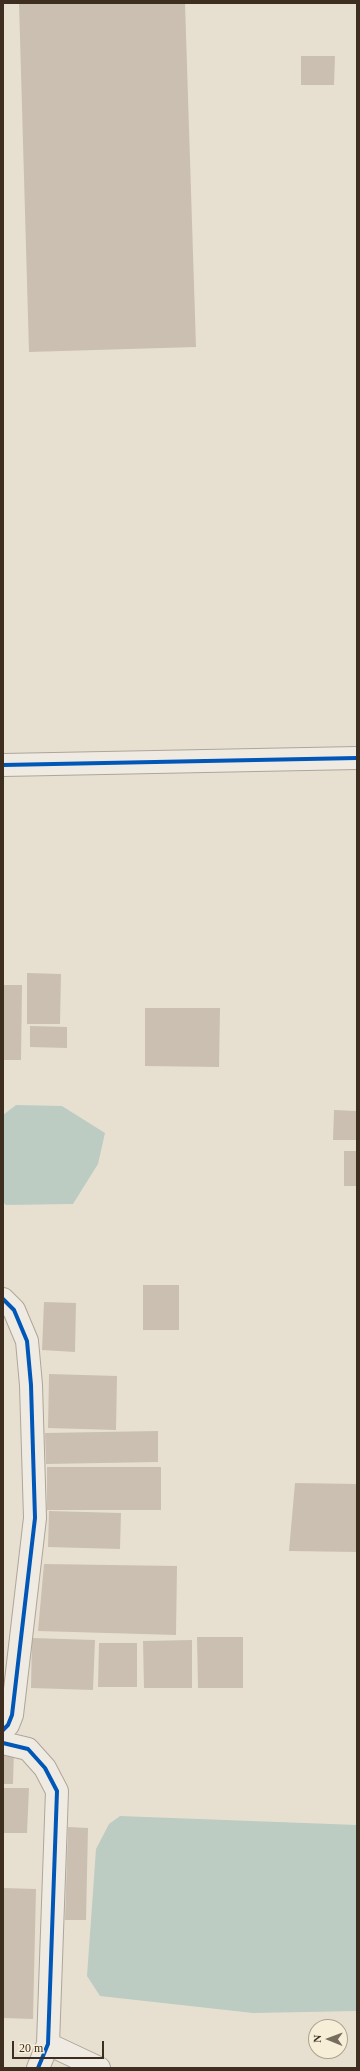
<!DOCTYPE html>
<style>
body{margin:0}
#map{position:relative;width:360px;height:2071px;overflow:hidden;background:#e7e0d1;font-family:"Times New Roman",serif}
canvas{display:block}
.frame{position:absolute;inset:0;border:4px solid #3d2e20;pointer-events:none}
.north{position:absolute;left:308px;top:2019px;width:40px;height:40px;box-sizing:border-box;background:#f7eed8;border:1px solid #ada18e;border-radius:50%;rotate:271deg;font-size:11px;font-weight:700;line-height:16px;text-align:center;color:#3d2e20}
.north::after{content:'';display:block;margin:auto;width:14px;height:18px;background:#786c5e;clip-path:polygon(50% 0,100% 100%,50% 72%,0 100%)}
.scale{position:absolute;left:12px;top:2041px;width:92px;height:18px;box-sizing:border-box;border:2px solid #3d2e20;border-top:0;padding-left:5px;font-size:12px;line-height:14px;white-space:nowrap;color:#3d2e20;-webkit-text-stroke:3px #f7eed8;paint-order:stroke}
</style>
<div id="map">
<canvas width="360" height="2071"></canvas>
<div class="frame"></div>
<div class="north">N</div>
<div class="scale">20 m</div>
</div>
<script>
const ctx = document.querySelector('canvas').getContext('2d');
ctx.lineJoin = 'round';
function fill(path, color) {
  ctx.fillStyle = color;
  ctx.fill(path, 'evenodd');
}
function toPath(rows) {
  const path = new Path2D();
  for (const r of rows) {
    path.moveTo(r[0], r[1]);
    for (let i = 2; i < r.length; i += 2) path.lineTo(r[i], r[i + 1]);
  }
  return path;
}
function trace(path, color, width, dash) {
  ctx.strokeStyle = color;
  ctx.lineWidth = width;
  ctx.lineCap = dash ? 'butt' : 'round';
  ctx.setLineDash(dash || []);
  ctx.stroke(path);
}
const water = toPath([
 [16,1105,62,1106,105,1133,98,1164,73,1204,6,1205,3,1202,3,1115],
 [120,1816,357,1825,357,2011,253,2013,100,1996,87,1976,96,1849,109,1824]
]);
const building = toPath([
 [19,3,185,3,196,347,29,352],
 [301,56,335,56,334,85,301,85],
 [27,973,61,974,60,1024,27,1024],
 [3,985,22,985,21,1060,3,1060],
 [145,1008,220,1008,219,1067,145,1066],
 [30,1026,67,1027,67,1048,30,1047],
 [334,1110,357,1111,357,1140,333,1140],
 [344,1151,357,1151,357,1186,344,1186],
 [143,1285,179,1285,179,1330,143,1330],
 [44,1302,76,1303,75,1352,42,1350],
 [49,1374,117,1376,116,1430,48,1428],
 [158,1431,158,1462,46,1464,45,1433],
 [47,1467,161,1467,161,1510,47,1510],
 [295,1483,357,1484,357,1552,289,1551],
 [49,1511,121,1513,120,1549,48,1547],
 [44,1564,177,1566,176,1635,38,1631],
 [197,1637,243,1637,243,1688,198,1688],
 [32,1638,95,1640,93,1690,31,1688],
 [192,1640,192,1688,144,1688,143,1641],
 [99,1643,137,1643,137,1687,98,1687],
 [3,1750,14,1750,13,1784,3,1784],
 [3,1788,29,1788,27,1833,3,1833],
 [68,1827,88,1828,86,1920,65,1920],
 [3,1888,36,1889,33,2019,3,2018]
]);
const street = toPath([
 [3,765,357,758],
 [3,1299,14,1310,27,1341,31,1385,35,1518,12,1715,8,1725,3,1730],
 [3,1743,28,1749,45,1768,57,1791,48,2044,38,2068],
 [48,2044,99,2068]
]);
const cycleway = toPath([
 [3,765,357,758],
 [3,1299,14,1310,27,1341,31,1385,35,1518,12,1715,8,1725,3,1730],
 [3,1743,28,1749,45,1768,57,1791,48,2044,38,2068]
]);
fill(water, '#bcccc2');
fill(building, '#cbbfb2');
trace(street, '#ada599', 24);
trace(street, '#efebe3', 22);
trace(cycleway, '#0057b8', 4);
</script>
